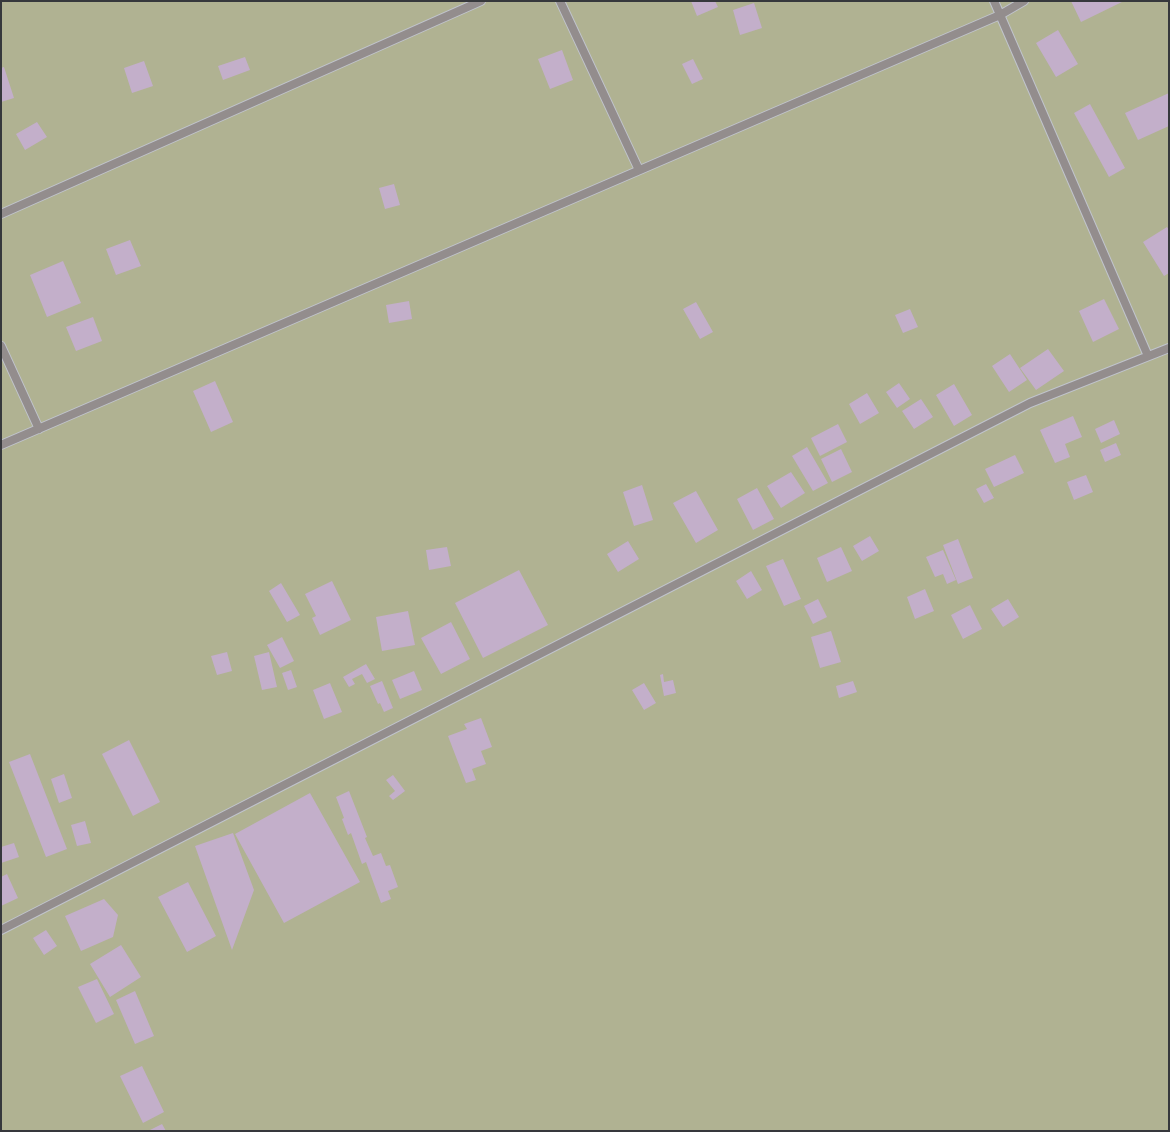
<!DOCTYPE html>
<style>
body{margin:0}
#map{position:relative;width:1170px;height:1132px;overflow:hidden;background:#e3e7f1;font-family:Rubik,sans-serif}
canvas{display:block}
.frame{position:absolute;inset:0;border:2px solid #36383c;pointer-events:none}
</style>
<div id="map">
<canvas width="1170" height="1132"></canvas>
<div class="frame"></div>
</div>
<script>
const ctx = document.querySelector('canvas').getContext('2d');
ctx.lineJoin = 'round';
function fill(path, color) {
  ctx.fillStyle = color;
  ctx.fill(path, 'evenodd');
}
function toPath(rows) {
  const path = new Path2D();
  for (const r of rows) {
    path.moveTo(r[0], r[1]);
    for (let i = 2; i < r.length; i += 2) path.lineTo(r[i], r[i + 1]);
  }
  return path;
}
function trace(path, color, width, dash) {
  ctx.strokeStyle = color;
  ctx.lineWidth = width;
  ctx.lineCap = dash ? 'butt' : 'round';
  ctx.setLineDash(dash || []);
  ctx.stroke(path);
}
const forest = toPath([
 [1,1,1169,1,1169,1131,1,1131]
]);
const building = toPath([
 [691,1,715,1,718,7,697,16],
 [1071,1,1124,1,1081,22],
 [754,3,762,28,740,35,733,10],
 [1058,30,1078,64,1056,77,1036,43],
 [562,50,573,80,550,89,538,59],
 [245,57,250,70,223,80,218,66],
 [693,59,703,79,692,84,682,64],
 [144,61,153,86,132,93,124,68],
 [4,67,14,98,1,102,1,68],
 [1169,93,1169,126,1138,140,1125,113],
 [1090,104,1125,168,1109,177,1074,113],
 [37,122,47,137,25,150,16,134],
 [394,184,400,205,385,209,379,188],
 [1167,227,1169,230,1169,273,1164,276,1143,242],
 [130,240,141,266,116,275,106,249],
 [63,261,81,303,47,317,30,275],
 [1104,299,1119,329,1093,342,1079,311],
 [409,301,412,319,389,323,386,305],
 [696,302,713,332,700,339,683,309],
 [910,309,918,327,903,333,895,315],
 [93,317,102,341,76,351,66,327],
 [1048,349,1064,371,1036,390,1020,368],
 [1010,354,1027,380,1009,392,992,366],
 [215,381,233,422,211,432,193,391],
 [899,383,910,399,897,408,886,392],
 [954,384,972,415,954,426,936,395],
 [867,393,879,413,860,424,849,404],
 [921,399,933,417,914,429,902,411],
 [1073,416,1082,437,1065,444,1070,457,1055,463,1040,430],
 [1114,420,1120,434,1101,443,1095,429],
 [838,424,847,442,820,456,811,438],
 [1116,443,1121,455,1105,462,1100,450],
 [807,447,828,483,813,491,792,456],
 [841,449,852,472,832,482,821,459],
 [1015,455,1024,473,994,487,985,469],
 [791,472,805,493,781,508,767,486],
 [1086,475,1093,492,1074,500,1067,482],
 [986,484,994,498,984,503,976,489],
 [642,485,653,520,634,526,623,492],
 [757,488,774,519,753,530,737,499],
 [696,491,718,530,696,543,673,503],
 [870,536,879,551,862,561,853,546],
 [958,539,973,578,958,584,943,545],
 [628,541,639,559,618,572,607,554],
 [447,547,451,566,429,570,426,550],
 [841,547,852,571,827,582,817,558],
 [943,550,956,580,947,584,943,574,935,577,926,557],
 [783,559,801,599,784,606,766,566],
 [519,570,548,625,483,658,455,603],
 [751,571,762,590,747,599,736,581],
 [332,581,351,620,320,635,312,618,316,616,305,594],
 [281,583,300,615,287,622,269,591],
 [925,589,934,611,915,619,907,597],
 [818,599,827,617,813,624,804,606],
 [1008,599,1019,617,1003,627,991,609],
 [970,605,982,629,963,639,951,615],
 [408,611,415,645,382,651,376,617],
 [451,622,470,659,441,674,421,638],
 [831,631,841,662,820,668,811,637],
 [282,637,294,661,280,668,267,645],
 [227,652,232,671,217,675,211,656],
 [269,652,277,687,262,690,254,656],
 [366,664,375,679,367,683,362,674,352,679,355,684,349,687,343,677],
 [291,670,297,687,288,690,282,673],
 [414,671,422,690,400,699,392,680],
 [663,674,664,682,673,680,676,693,664,696,660,675],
 [382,681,393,708,384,712,380,703,378,704,370,686],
 [853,681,857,692,839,698,836,686],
 [330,683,342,712,324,719,313,690],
 [644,683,656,703,644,710,632,690],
 [481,718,492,747,481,751,486,764,472,769,476,780,466,783,448,736,467,729,464,724],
 [129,740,160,802,133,816,102,754],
 [30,754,67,849,46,857,9,762],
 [64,774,72,798,59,803,51,779],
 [393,775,405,791,393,800,389,796,395,791,386,780],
 [349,791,367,837,365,838,373,856,381,853,386,866,390,865,398,887,388,891,391,899,381,903,366,862,362,864,351,833,348,835,342,819,344,818,336,797],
 [310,793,360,882,284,923,235,834],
 [85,821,91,843,77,846,71,825],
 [233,833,254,890,232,950,195,846],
 [14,843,19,857,1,863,1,847],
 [7,874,18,898,1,906,1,877],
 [188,882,216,936,187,952,158,897],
 [104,899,118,915,113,937,81,951,65,916],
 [46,930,57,946,44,955,33,938],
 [121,945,141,977,110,997,90,964],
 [97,979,114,1014,96,1023,78,987],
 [135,991,154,1036,135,1044,116,1000],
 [142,1066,164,1112,143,1123,120,1076],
 [162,1124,166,1131,148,1131]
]);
const street = toPath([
 [560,1,639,170],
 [994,1,1148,356],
 [1,214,481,1],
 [1,346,39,429],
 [1,445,1000,15,1024,1],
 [1,930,1030,403,1169,348]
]);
fill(forest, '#b0b292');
fill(building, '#c3afca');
trace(street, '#c0c4cd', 10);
trace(street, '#938d8d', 8);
</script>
